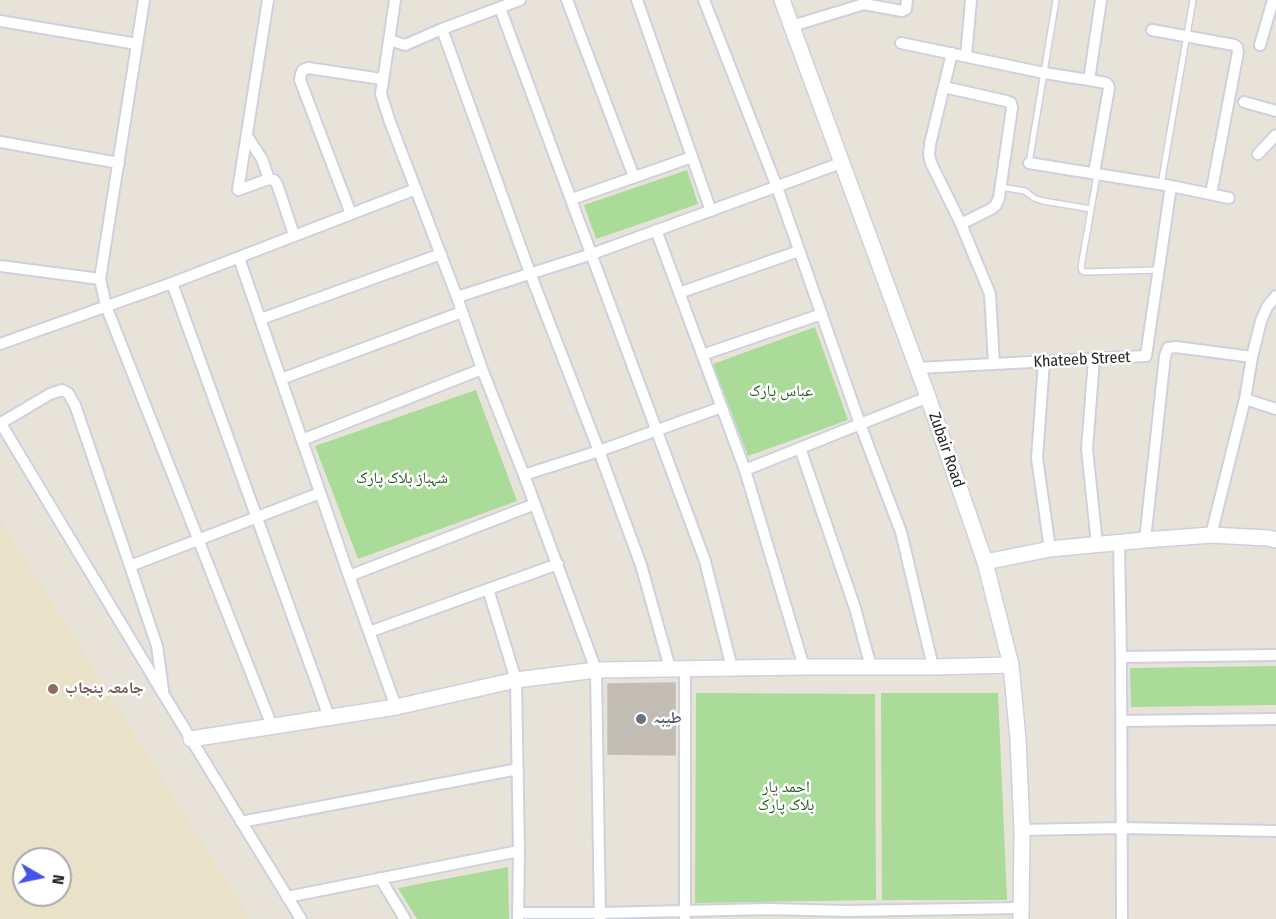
<!DOCTYPE html>
<meta charset="utf-8">
<style>
body{margin:0}
#map{position:relative;width:1276px;height:919px;overflow:hidden;background:#e8e3d9;font-family:"Fira Sans Condensed",sans-serif}
canvas{display:block}
.north{position:absolute;left:12px;top:847px;width:60px;height:60px;box-sizing:border-box;background:#fff;border:2px solid #a9a9a9;border-radius:50%;rotate:99deg;font-size:16px;font-weight:700;line-height:24px;text-align:center;color:#272727}
.north::after{content:'';display:block;margin:auto;width:21px;height:27px;background:#4454ea;clip-path:polygon(50% 0,100% 100%,50% 72%,0 100%)}
</style>
<div id="map">
<canvas width="1276" height="919"></canvas>
<div class="north">N</div>
</div>
<script>
const ctx = document.querySelector('canvas').getContext('2d');
ctx.lineJoin = 'round';
function fill(path, color) {
  ctx.fillStyle = color;
  ctx.fill(path, 'evenodd');
}
function toPath(rows) {
  const path = new Path2D();
  for (const r of rows) {
    path.moveTo(r[0], r[1]);
    for (let i = 2; i < r.length; i += 2) path.lineTo(r[i], r[i + 1]);
  }
  return path;
}
function trace(path, color, width, dash) {
  ctx.strokeStyle = color;
  ctx.lineWidth = width;
  ctx.lineCap = dash ? 'butt' : 'round';
  ctx.setLineDash(dash || []);
  ctx.stroke(path);
}
function label(font, color, halo, rows, align = 'center') {
  ctx.font = font + ' "Fira Sans Condensed","Noto Naskh Arabic",sans-serif';
  ctx.lineWidth = 5;
  ctx.setLineDash([]);
  ctx.textBaseline = 'middle';
  ctx.strokeStyle = halo;
  ctx.fillStyle = color;
  for (const [text, x, y, turn = 0] of rows) {
    ctx.save();
    ctx.translate(x, y);
    ctx.rotate((+turn || 0) * Math.PI / 180);
    ctx.textAlign = isNaN(turn) ? turn : align;
    if (halo) ctx.strokeText(text, 0, 0);
    ctx.fillText(text, 0, 0);
    ctx.restore();
  }
}
const education = toPath([
 [0,519,250,919,0,919],
 [24,859,60,859,60,895,24,895]
]);
const green = toPath([
 [687,170,698,204,596,239,584,205],
 [815,327,848,420,748,456,713,364],
 [476,390,517,501,358,559,315,446],
 [1276,666,1276,705,1131,707,1130,668],
 [696,693,875,694,876,900,695,903],
 [881,693,998,693,1007,900,882,900],
 [508,867,509,919,417,919,398,888]
]);
const building = toPath([
 [675,683,675,755,608,754,608,684,675,683]
]);
const lane = toPath([
 [1029,163,1056,0],
 [1097,175,1081,267,1082,271,1085,272,1159,270],
 [1161,184,1193,0],
 [1000,187,1025,191,1034,198,1043,201,1091,209]
]);
const street = toPath([
 [144,0,100,279,106,306,272,726],
 [268,0,238,190,269,179,274,180,277,184,294,235],
 [395,0,381,94,390,122,457,297,482,369,524,475,596,670,600,919],
 [567,0,634,177],
 [637,0,711,211],
 [704,0,777,187,860,424,901,532,933,667],
 [500,8,705,561,732,668],
 [0,21,137,44],
 [792,26,864,4,902,11,906,9,907,0],
 [442,29,530,273,599,451,641,565,670,668],
 [1152,30,1234,45,1237,47,1238,52,1211,194],
 [389,40,405,45,442,29,520,0],
 [901,43,1044,73,1089,80],
 [1260,45,1273,0],
 [952,53,930,144,929,155,931,163,961,224,990,294,994,364],
 [966,56,971,0],
 [944,87,1006,101,1011,103,1012,108,999,198,996,205,991,209,961,224],
 [1244,102,1276,111],
 [247,136,262,159,269,179],
 [0,142,119,163],
 [1258,154,1276,135],
 [1029,163,1171,186,1229,198],
 [1094,173,1109,88,1108,85,1106,83,1089,80,1101,0],
 [572,199,692,157],
 [351,214,300,80,301,74,303,70,308,68,382,79],
 [656,230,745,470,804,667],
 [239,258,349,576,396,707],
 [0,266,100,279],
 [172,283,329,717],
 [679,293,799,251],
 [457,297,592,254,841,163],
 [261,319,441,254],
 [0,344,172,283,416,189],
 [702,355,822,314],
 [1094,359,1087,449,1097,544],
 [1044,362,1037,458,1050,549],
 [917,368,1146,356,1171,186],
 [281,379,462,312],
 [1245,399,1276,409],
 [0,422,164,695,301,919],
 [1,423,50,394,62,390,68,393,75,405,130,566,320,493],
 [302,440,482,369],
 [800,448,855,608,871,667],
 [745,470,928,397],
 [524,475,599,451,722,407],
 [1211,535,1245,399,1252,357,1261,321,1267,307,1276,296],
 [1145,540,1165,356,1168,348,1176,347,1252,357],
 [1119,542,1121,657,1122,919],
 [130,566,157,646,163,690],
 [349,576,535,504],
 [488,589,516,680,519,851,518,919],
 [369,632,558,564],
 [1121,657,1276,655],
 [685,668,685,919],
 [1121,721,1276,719],
 [241,822,518,769],
 [1022,830,1122,828,1276,831],
 [380,878,405,919],
 [287,897,519,851],
 [518,913,600,913,769,909,847,911,1021,908]
]);
const secondary = toPath([
 [782,0,928,397,985,562,1011,665,1018,739,1022,830,1021,919],
 [985,562,1050,549,1145,540,1211,535,1268,538,1276,540],
 [191,739,396,707,516,680,596,670,804,667,933,667,1011,665]
]);
const markers = [
 [53,689,6,"#8d6e63"],
 [641,719,6,"#6b7280"]
];
const streetNames = [
 ["Khateeb Street",1082,360,-3],
 ["Zubair Road",946,450,71]
];
const parkNames = [
 ["عباس پارک",781,392],
 ["شہباز بلاک پارک",402,479],
 ["احمد یار",786,788],
 ["بلاک پارک",786,806]
];
const educationNames = [
 ["جامعہ پنجاب",65,689]
];
const worshipNames = [
 ["طیبہ",653,719]
];
fill(education, '#e9e2c9');
fill(green, '#aadb99');
fill(building, '#c1bdb5');
trace(building, '#c3bfb3', 1.5);
trace(lane, '#cfd0df', 8);
trace(street, '#cfd0df', 14);
trace(secondary, '#cfd0df', 18);
trace(lane, '#fff', 5);
trace(street, '#fff', 10);
trace(secondary, '#fff', 15);
for (const [x, y, r, color] of markers) {
  const dot = new Path2D();
  dot.arc(x, y, r, 0, 2 * Math.PI);
  ctx.fillStyle = color;
  ctx.fill(dot);
  trace(dot, '#fff', 2);
}
label('16px', '#272727', '#fff', streetNames);
label('16px', '#265c1e', '#fff', parkNames);
label('bold 16px', '#785e54', '#fff', educationNames, 'left');
label('bold 16px', '#5b616d', '#fff', worshipNames, 'left');
</script>
